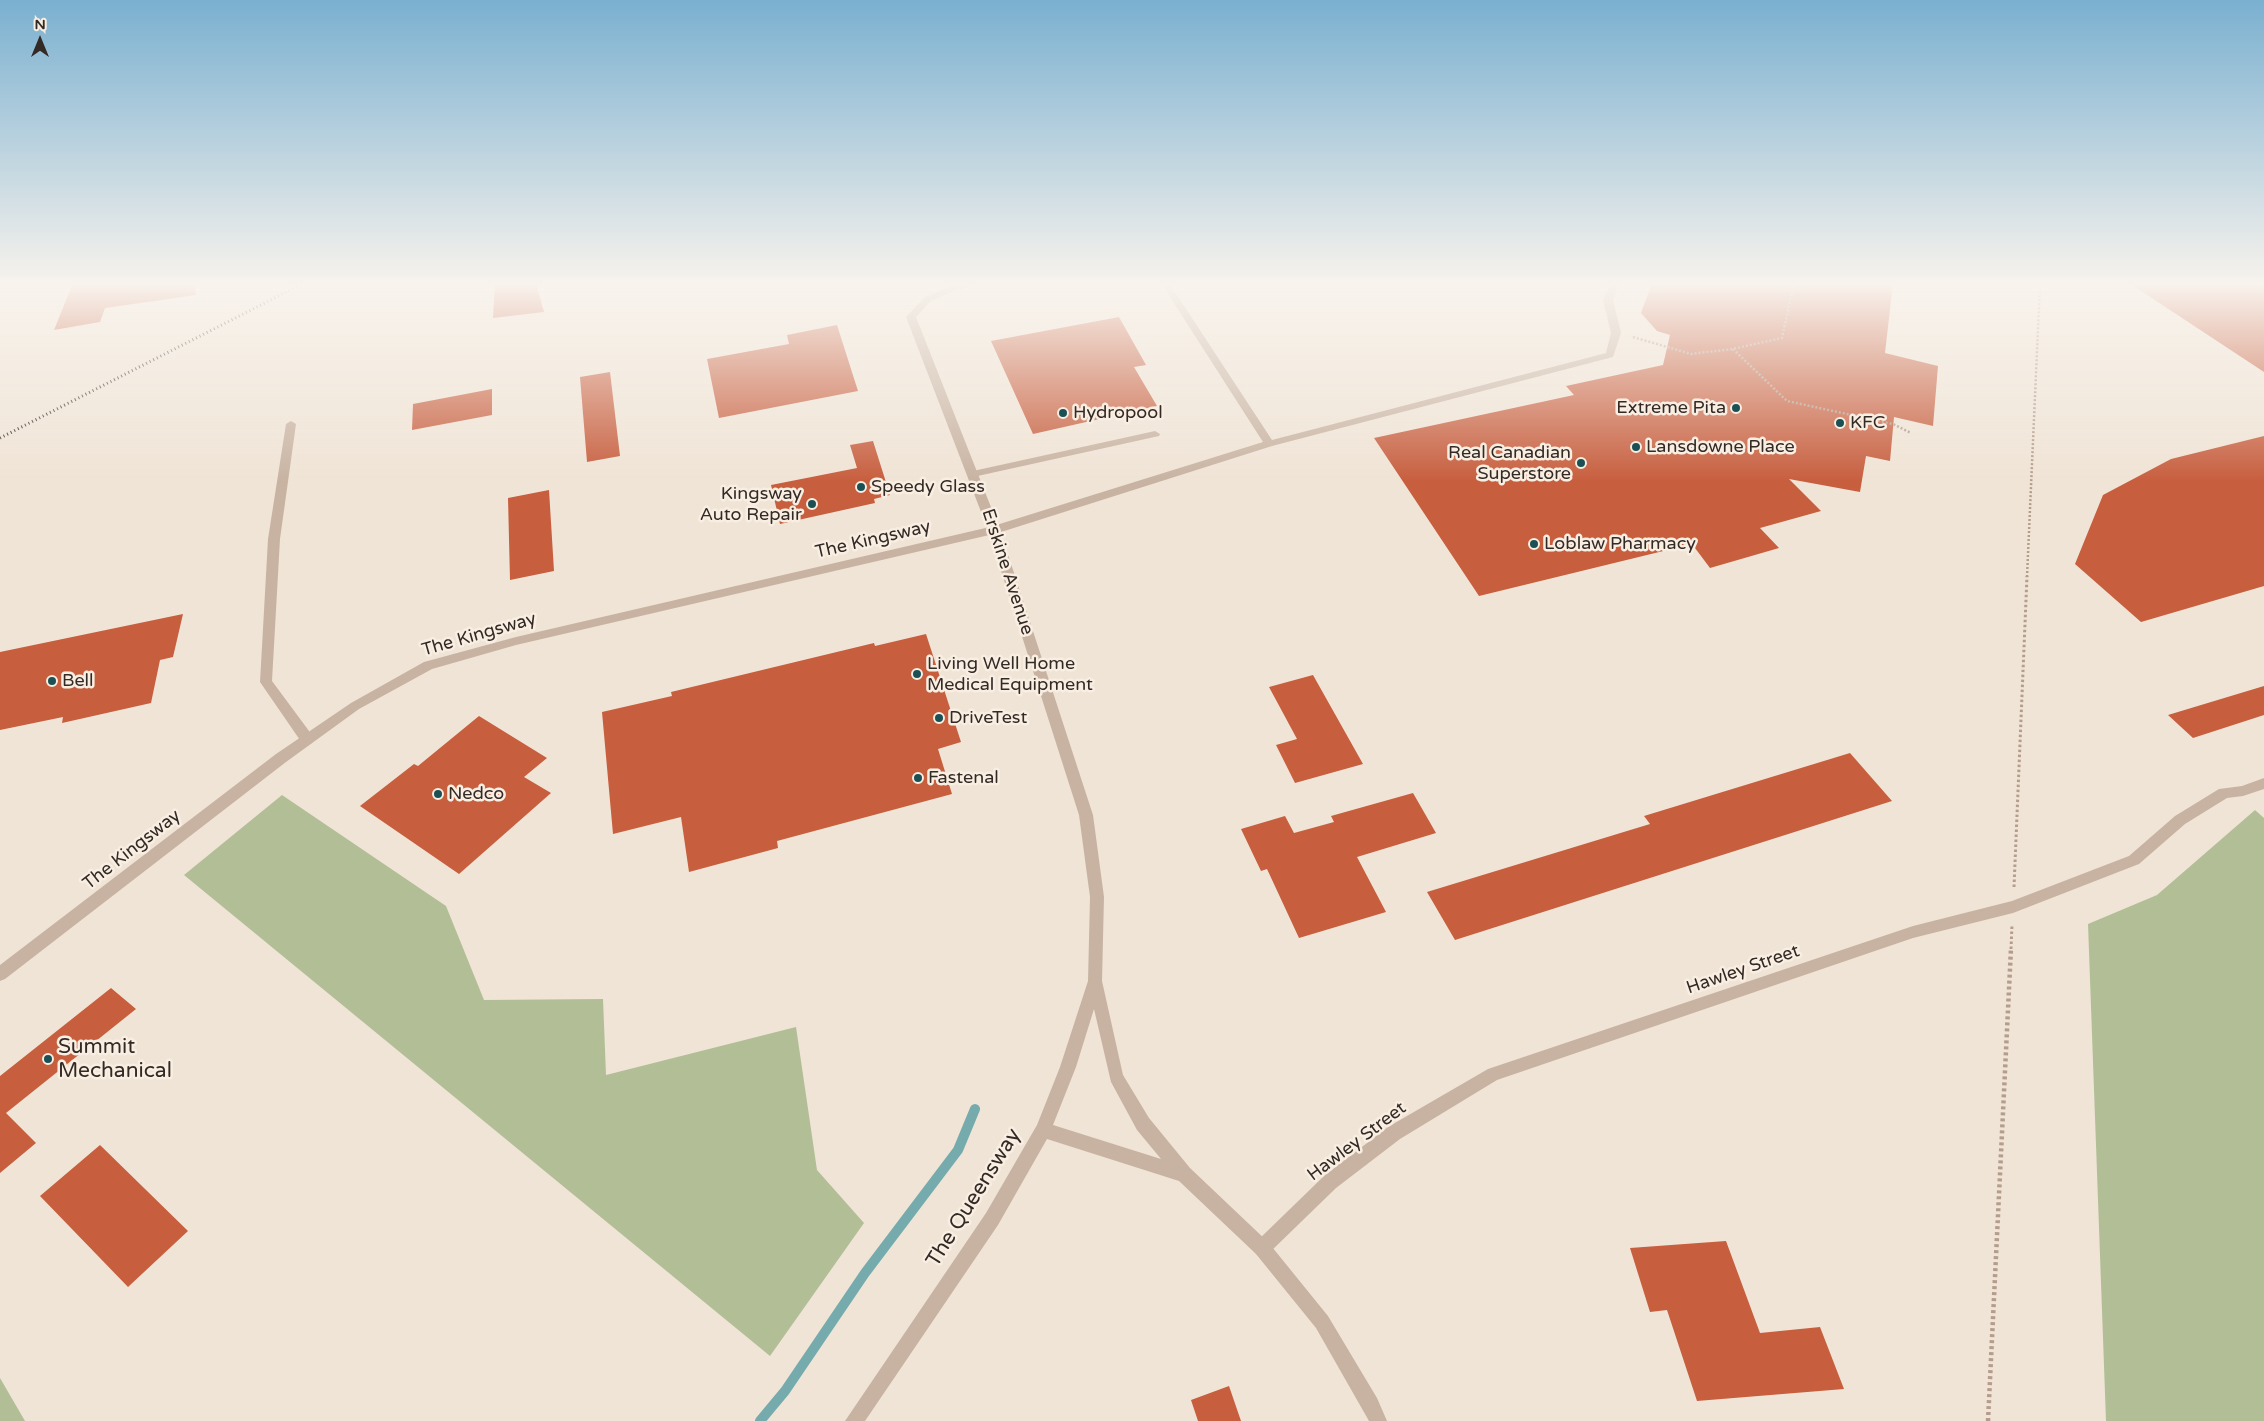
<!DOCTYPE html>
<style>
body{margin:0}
#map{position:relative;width:2264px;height:1421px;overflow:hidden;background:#f0e4d6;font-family:"Varela Round",sans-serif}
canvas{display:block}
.north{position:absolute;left:15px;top:15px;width:50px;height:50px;-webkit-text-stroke:4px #f9eee2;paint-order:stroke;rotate:0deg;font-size:14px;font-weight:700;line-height:20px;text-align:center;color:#332925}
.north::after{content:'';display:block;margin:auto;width:18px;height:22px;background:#332925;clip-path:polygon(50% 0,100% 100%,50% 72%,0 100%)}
</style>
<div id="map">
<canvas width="2264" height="1421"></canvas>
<div class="north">N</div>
</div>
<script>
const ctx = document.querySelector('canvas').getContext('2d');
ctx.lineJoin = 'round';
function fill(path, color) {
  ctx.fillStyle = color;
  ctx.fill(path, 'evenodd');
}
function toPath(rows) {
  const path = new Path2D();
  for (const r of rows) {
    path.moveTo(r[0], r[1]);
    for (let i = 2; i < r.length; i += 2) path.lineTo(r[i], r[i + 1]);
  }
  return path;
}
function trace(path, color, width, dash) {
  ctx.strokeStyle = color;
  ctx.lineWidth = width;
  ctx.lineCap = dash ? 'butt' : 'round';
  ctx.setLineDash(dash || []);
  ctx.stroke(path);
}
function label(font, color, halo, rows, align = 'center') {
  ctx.font = font + ' "Varela Round",sans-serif';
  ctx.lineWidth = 5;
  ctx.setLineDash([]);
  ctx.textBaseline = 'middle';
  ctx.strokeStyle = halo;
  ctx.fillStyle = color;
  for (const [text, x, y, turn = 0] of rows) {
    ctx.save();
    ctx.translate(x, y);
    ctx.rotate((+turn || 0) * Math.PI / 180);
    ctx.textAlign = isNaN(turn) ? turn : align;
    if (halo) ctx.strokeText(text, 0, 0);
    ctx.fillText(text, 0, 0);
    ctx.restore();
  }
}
const green = toPath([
 [282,795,446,906,484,1000,603,999,606,1075,796,1027,817,1170,864,1223,770,1356,184,875],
 [2255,810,2264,818,2264,1421,2106,1421,2088,924,2157,895],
 [0,1378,25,1421,0,1421]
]);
const stream = toPath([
 [760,1421,785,1391,865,1273,958,1150,975,1109]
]);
const building = toPath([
 [73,283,195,283,196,295,105,308,100,322,54,330],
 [495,283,536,283,544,312,493,318],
 [1652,283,1893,283,1885,353,1938,366,1933,426,1894,417,1890,461,1866,456,1860,492,1789,479,1821,511,1760,528,1779,548,1710,568,1692,544,1479,596,1374,438,1574,395,1566,386,1663,365,1670,335,1657,331,1641,313],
 [2129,283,2264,283,2264,372],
 [1119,317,1146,365,1134,367,1157,406,1033,434,991,341],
 [837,325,858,391,719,418,707,359,789,344,787,335],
 [610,372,620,456,587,462,580,377],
 [492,389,492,415,412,430,413,404],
 [2264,436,2264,586,2141,622,2075,564,2103,495,2171,459],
 [873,441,890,495,874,499,875,503,780,524,771,485,857,468,850,445],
 [549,490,554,571,510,580,508,498],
 [183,614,173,657,160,660,151,703,62,723,63,717,0,730,0,652],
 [926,634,961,742,938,749,952,794,777,841,778,848,689,872,681,817,613,834,602,712,672,696,671,692,874,643,875,646],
 [1313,675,1363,764,1295,783,1276,745,1297,739,1269,687],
 [2264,686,2264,715,2193,738,2168,715],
 [479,716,547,758,524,777,551,793,459,874,360,806,414,764,418,766],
 [1850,753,1892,801,1455,940,1427,892,1650,824,1644,816],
 [1413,793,1436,833,1357,857,1386,912,1299,938,1267,869,1261,871,1241,829,1285,816,1294,833,1334,822,1331,816],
 [111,988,136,1009,6,1113,36,1143,0,1173,0,1076],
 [100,1145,188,1231,128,1287,40,1196],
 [1726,1241,1760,1333,1820,1327,1844,1389,1697,1401,1667,1310,1650,1312,1630,1248],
 [1229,1386,1241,1421,1198,1421,1191,1400]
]);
const pathFar2 = toPath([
 [1633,337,1691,354,1732,349,1782,338,1794,283],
 [1733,349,1787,401,1893,424,1911,433],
 [2027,577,2040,283]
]);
const pathFar1 = toPath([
 [2014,887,2027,576],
 [2011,949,2012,925]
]);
const path = toPath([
 [1988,1421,2011,948]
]);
const service = toPath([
 [1161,283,1169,283,1272,440,1606,353,1611,333,1603,300,1611,283,1619,283,1613,300,1621,333,1613,357,1272,446,998,533,990,533,988,530,990,527,1263,442,1161,283],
 [291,421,296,424,280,539,272,681,312,735,313,739,312,743,307,744,302,743,260,682,268,539,286,424,291,421],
 [1155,431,1160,434,1159,436,973,477,968,474,973,471,1155,431]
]);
const minor = toPath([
 [994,526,998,527,1000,530,998,533,516,645,432,669,359,709,286,762,5,979,0,981,0,965,276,754,351,703,424,662,516,637,994,526],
 [2264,778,2264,789,2243,796,2227,798,2185,824,2139,864,2013,913,1913,938,1497,1080,1400,1139,1336,1188,1268,1254,1262,1256,1256,1254,1254,1248,1256,1242,1324,1176,1388,1127,1488,1069,1913,926,2012,901,2129,856,2175,816,2219,789,2242,786,2264,778]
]);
const tertiary = toPath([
 [971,283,988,283,954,291,931,301,916,317,1000,530,1093,815,1104,897,1102,981,1123,1075,1149,1118,1190,1168,1268,1242,1328,1316,1377,1398,1387,1421,1369,1421,1316,1328,1256,1254,1179,1181,1047,1139,998,1225,865,1421,845,1421,986,1213,1037,1125,1060,1067,1088,981,1090,897,1079,815,988,530,906,317,925,297,949,287,971,283],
 [1094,1009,1111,1082,1137,1130,1161,1159,1053,1125,1076,1067,1094,1009]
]);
const rail = toPath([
 [0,438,304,283]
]);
const markers = [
 [1736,408,5,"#1b5054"],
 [1063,413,5,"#1b5054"],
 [1840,423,5,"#1b5054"],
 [1636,447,5,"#1b5054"],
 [1581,463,5,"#1b5054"],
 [861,487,5,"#1b5054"],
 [812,504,5,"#1b5054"],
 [1534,544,5,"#1b5054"],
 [917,674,5,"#1b5054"],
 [52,681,5,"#1b5054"],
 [939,718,5,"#1b5054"],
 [918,778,5,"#1b5054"],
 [438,794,5,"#1b5054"],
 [48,1059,5,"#1b5054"]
];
const poiNames = [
 ["Extreme Pita",1726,408,"right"],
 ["Hydropool",1073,413],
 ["KFC",1850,423],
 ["Lansdowne Place",1646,447],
 ["Real Canadian",1571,453,"right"],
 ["Superstore",1571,474,"right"],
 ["Speedy Glass",871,487],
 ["Kingsway",802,494,"right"],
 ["Auto Repair",802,515,"right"],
 ["Loblaw Pharmacy",1544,544],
 ["Living Well Home",927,664],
 ["Medical Equipment",927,685],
 ["Bell",62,681],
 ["DriveTest",949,718],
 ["Fastenal",928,778],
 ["Nedco",448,794]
];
const streetNames = [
 ["The Kingsway",873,540,-13],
 ["Erskine Avenue",1007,572,72],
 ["The Kingsway",479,635,-16],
 ["The Kingsway",132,850,-38],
 ["Hawley Street",1743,970,-19],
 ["Hawley Street",1357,1142,-37]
];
const nearPoinames = [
 ["Summit",58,1047],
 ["Mechanical",58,1071]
];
const nearStreetnames = [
 ["The Queensway",974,1198,-58]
];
fill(green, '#b2bf96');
trace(stream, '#75abad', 10);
fill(building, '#c75e3e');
trace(pathFar2, '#b49d8d', 2.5, [2, 2]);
trace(pathFar1, '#b49d8d', 3, [2.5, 2.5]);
trace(path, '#b49d8d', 4.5, [3, 3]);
fill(service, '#c8b3a2');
fill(minor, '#c8b3a2');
fill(tertiary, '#c8b3a2');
trace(rail, '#332925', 3, [1, 3]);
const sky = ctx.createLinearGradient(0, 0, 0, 482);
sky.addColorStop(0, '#7ab0d0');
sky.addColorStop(0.59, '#f8f3ed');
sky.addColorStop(1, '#f8f3ed00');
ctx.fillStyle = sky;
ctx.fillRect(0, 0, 2264, 482);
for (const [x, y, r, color] of markers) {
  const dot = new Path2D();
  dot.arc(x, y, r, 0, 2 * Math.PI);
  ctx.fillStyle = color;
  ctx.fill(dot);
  trace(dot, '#f9eee2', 2);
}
label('18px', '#332925', '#f9eee2', poiNames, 'left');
label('18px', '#332925', '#f9eee2', streetNames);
label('21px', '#332925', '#f9eee2', nearPoinames, 'left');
label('21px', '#332925', '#f9eee2', nearStreetnames);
</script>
